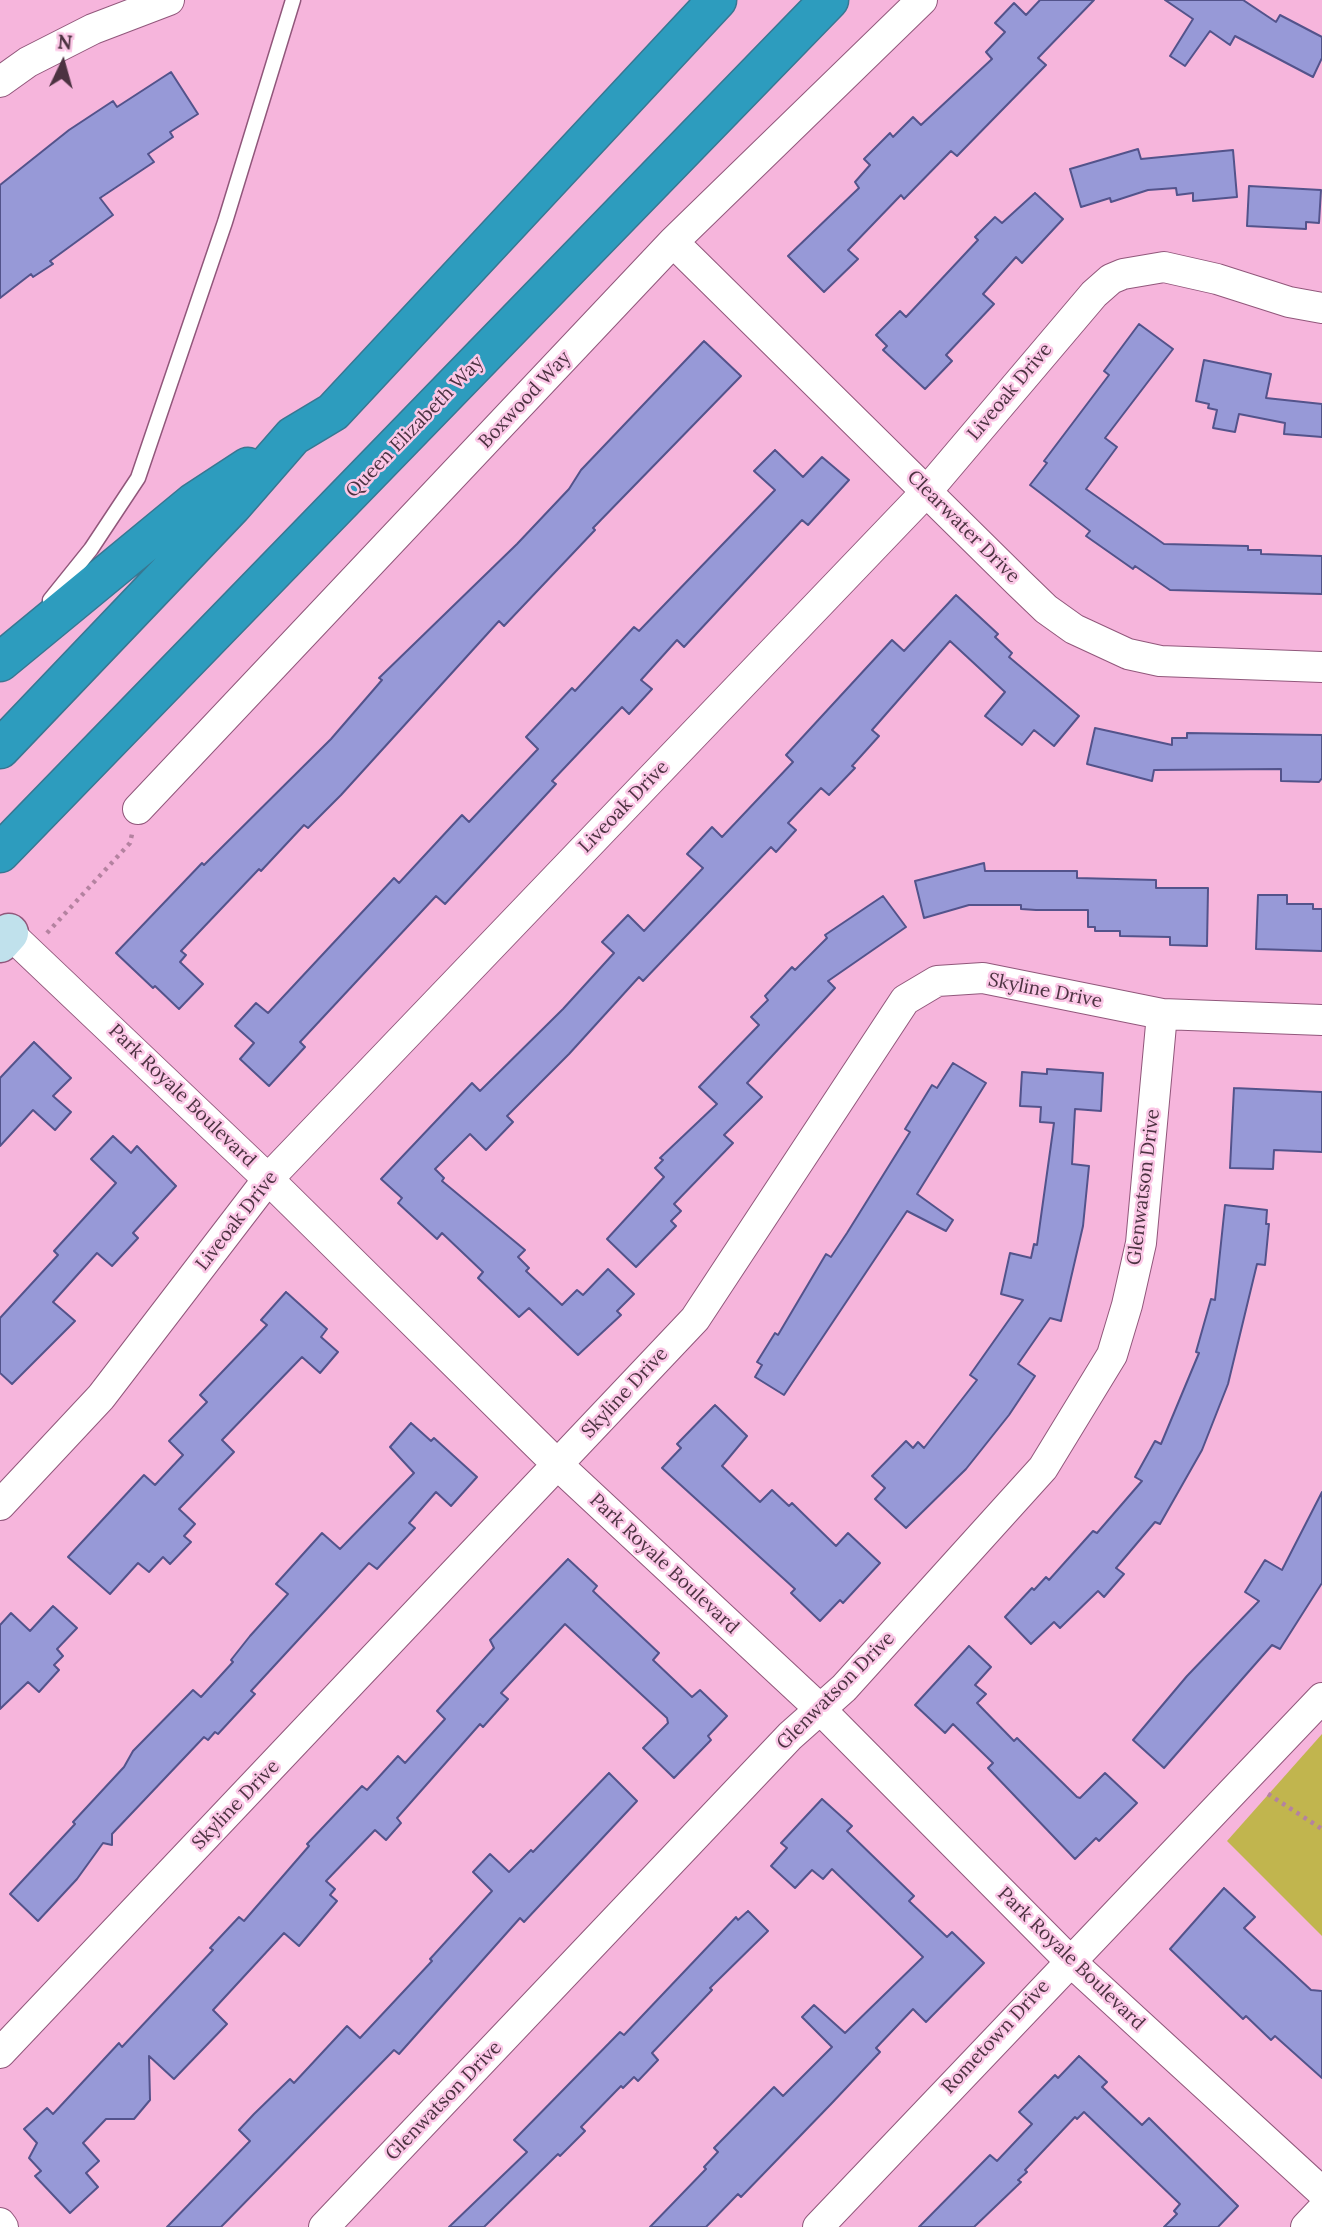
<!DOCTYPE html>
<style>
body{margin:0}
#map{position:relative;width:1322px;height:2227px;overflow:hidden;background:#f6b5dc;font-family:Lora,serif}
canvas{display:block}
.north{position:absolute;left:28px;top:28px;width:70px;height:70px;-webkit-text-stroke:5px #fbc7e6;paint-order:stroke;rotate:5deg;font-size:19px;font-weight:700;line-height:28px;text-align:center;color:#4c3241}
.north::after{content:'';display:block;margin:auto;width:24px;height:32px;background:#4c3241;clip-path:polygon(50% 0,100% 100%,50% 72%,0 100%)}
</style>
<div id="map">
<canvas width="1322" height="2227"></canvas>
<div class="north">N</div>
</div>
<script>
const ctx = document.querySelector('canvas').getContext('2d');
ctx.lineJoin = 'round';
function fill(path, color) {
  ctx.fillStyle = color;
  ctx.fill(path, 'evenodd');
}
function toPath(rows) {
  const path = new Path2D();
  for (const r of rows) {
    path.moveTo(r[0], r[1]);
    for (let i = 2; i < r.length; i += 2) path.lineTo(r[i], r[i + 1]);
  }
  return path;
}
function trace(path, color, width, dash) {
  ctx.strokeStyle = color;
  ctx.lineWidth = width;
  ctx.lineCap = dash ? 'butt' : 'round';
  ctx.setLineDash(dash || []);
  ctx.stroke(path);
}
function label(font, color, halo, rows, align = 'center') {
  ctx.font = font + ' Lora,serif';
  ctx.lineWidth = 5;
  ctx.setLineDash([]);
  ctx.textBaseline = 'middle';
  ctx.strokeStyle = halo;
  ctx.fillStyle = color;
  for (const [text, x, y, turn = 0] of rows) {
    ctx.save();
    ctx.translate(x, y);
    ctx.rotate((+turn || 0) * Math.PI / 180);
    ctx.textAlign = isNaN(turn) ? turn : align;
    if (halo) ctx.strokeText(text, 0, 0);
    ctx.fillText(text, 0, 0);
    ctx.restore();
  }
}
const green = toPath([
 [1322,1734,1322,1936,1227,1841]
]);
const building = toPath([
 [1040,0,1094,0,1038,58,1046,65,957,156,951,151,904,199,901,195,848,250,858,259,824,292,788,256,859,188,855,182,870,165,864,159,890,133,893,137,913,117,921,125,992,59,986,52,1005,32,995,23,1014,3,1026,15,1040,0],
 [1165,0,1243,0,1276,22,1280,15,1322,37,1322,58,1313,77,1235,36,1230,45,1210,31,1185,66,1170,56,1193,19,1165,0],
 [171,72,198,114,170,132,173,137,148,154,154,162,100,198,113,215,50,261,53,264,33,277,31,274,0,298,0,185,69,130,113,101,117,107,171,72],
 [1138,149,1141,159,1233,150,1237,197,1193,201,1193,193,1177,195,1176,188,1148,190,1111,202,1110,198,1081,207,1070,169,1138,149],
 [1249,186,1321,190,1319,223,1306,222,1306,229,1247,226,1249,186],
 [1035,193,1063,219,1022,263,1016,257,983,294,994,304,946,355,952,361,925,389,883,350,887,346,876,335,900,311,906,317,978,240,975,237,995,217,1002,223,1035,193],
 [1139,324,1173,349,1105,438,1117,447,1086,489,1164,544,1248,546,1248,550,1261,550,1261,554,1322,556,1322,594,1170,590,1135,566,1133,569,1086,536,1090,531,1030,485,1047,463,1044,461,1109,375,1104,371,1139,324],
 [704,341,741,376,593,528,595,530,504,626,499,621,341,795,308,828,304,825,261,871,259,869,181,951,186,955,180,962,203,984,179,1009,155,986,153,988,116,953,202,863,204,865,331,739,382,680,379,678,517,544,569,489,581,470,704,341],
 [1204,360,1271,374,1266,398,1322,404,1322,437,1284,434,1285,423,1239,414,1235,432,1213,428,1217,410,1208,408,1209,404,1196,401,1204,360],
 [775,450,803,477,822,457,849,480,808,525,802,520,684,647,677,640,641,680,652,689,629,714,622,707,552,781,556,784,445,904,436,896,300,1042,305,1047,269,1086,240,1059,254,1043,235,1026,256,1003,268,1013,394,878,399,883,462,815,469,822,538,749,526,737,572,688,575,691,634,627,639,631,775,490,754,471,775,450],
 [956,595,998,634,995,637,1012,653,1009,657,1079,716,1054,746,1034,730,1022,745,985,716,1005,692,950,641,872,730,879,736,852,766,855,768,829,795,821,788,788,823,796,830,776,852,771,847,643,981,639,977,569,1054,507,1116,513,1122,486,1150,470,1134,435,1169,444,1178,442,1181,525,1250,518,1257,529,1268,526,1271,562,1305,577,1290,583,1295,608,1269,634,1294,617,1311,621,1315,578,1355,529,1308,519,1317,478,1278,483,1272,442,1233,437,1239,398,1203,402,1198,381,1179,472,1083,480,1091,563,1009,614,953,602,942,628,915,644,931,703,868,687,854,712,827,722,837,793,762,786,755,892,640,904,651,956,595],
 [1095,728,1172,745,1172,738,1187,738,1187,733,1322,735,1322,778,1319,782,1281,781,1281,769,1154,770,1152,781,1087,764,1095,728],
 [984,863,985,871,1077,871,1077,878,1156,880,1156,888,1208,888,1207,946,1170,945,1170,937,1120,936,1120,931,1095,931,1095,927,1088,927,1088,910,1036,910,1021,909,1021,905,969,905,924,918,915,881,984,863],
 [1258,895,1287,895,1287,904,1313,904,1313,909,1322,909,1322,951,1256,949,1258,895],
 [883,896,906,927,828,981,835,988,747,1083,762,1097,724,1135,733,1143,674,1204,681,1211,671,1221,676,1226,636,1267,607,1239,664,1177,655,1168,663,1160,660,1158,717,1104,699,1087,759,1025,751,1017,768,1000,765,996,792,967,795,970,827,938,825,935,883,896],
 [34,1042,71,1078,53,1096,71,1112,55,1130,33,1110,0,1146,0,1078,34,1042],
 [953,1063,986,1083,917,1194,953,1220,946,1231,907,1211,784,1395,755,1377,762,1365,757,1362,775,1333,778,1335,826,1254,831,1257,847,1233,910,1132,905,1129,932,1085,937,1088,953,1063],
 [1047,1069,1103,1073,1101,1111,1075,1109,1072,1164,1089,1166,1083,1226,1061,1321,1050,1318,1018,1364,1035,1376,1009,1415,966,1469,906,1528,875,1499,885,1488,872,1476,906,1441,913,1448,918,1442,924,1448,977,1380,970,1375,1023,1300,1001,1294,1010,1253,1031,1258,1034,1244,1037,1245,1054,1123,1040,1122,1041,1107,1020,1106,1022,1072,1047,1074,1047,1069],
 [1234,1088,1322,1092,1322,1152,1274,1150,1273,1169,1230,1168,1234,1088],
 [113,1136,131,1153,137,1146,176,1186,133,1233,138,1238,112,1266,97,1253,53,1302,75,1321,12,1384,0,1373,0,1318,58,1255,54,1251,116,1183,91,1159,113,1136],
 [1225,1205,1267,1210,1266,1224,1269,1224,1265,1265,1257,1264,1228,1384,1202,1450,1160,1524,1155,1522,1116,1568,1124,1574,1104,1597,1098,1591,1060,1628,1054,1622,1031,1644,1005,1617,1032,1588,1034,1590,1046,1577,1049,1580,1093,1531,1097,1533,1142,1481,1135,1477,1155,1441,1161,1444,1199,1353,1196,1352,1211,1299,1215,1300,1225,1205],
 [286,1292,327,1329,321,1337,338,1352,320,1373,302,1357,222,1440,234,1452,179,1509,195,1524,184,1536,191,1542,170,1564,163,1557,149,1572,138,1563,110,1594,68,1557,144,1475,155,1485,183,1455,169,1441,207,1402,200,1395,267,1325,261,1320,286,1292],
 [715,1405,747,1436,722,1466,760,1502,772,1490,789,1506,792,1503,836,1546,848,1533,880,1563,843,1603,840,1600,820,1621,791,1593,795,1589,662,1468,681,1448,677,1444,715,1405],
 [411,1423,431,1441,434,1438,477,1477,451,1506,436,1492,409,1523,415,1528,377,1569,369,1563,251,1691,255,1694,218,1734,215,1732,208,1740,204,1737,112,1834,112,1845,103,1843,77,1879,38,1921,10,1894,75,1824,73,1822,124,1767,133,1751,193,1690,201,1697,233,1662,231,1660,250,1636,288,1594,276,1584,322,1533,340,1549,414,1473,390,1447,411,1423],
 [1322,1492,1322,1583,1280,1649,1272,1645,1164,1768,1133,1740,1187,1676,1259,1601,1245,1592,1265,1560,1282,1570,1322,1492],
 [568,1559,597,1586,593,1591,659,1653,653,1660,692,1697,700,1690,727,1716,708,1736,711,1740,674,1778,643,1748,668,1723,667,1718,565,1624,501,1693,508,1699,483,1727,480,1724,397,1818,401,1823,386,1840,375,1830,326,1881,335,1889,330,1895,337,1901,299,1946,284,1933,213,2010,227,2024,174,2079,149,2056,150,2100,134,2119,106,2119,83,2143,99,2161,86,2173,98,2187,70,2213,35,2176,41,2171,29,2158,37,2143,24,2129,47,2108,53,2114,119,2043,122,2047,213,1950,210,1948,239,1917,244,1921,309,1846,307,1844,362,1786,367,1790,398,1756,405,1763,445,1719,437,1711,494,1648,490,1640,568,1559],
 [53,1606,77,1628,57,1649,63,1656,54,1665,59,1670,39,1692,28,1682,0,1709,0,1625,11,1613,30,1631,53,1606],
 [969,1646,991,1667,975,1685,986,1694,977,1703,1014,1741,1017,1738,1077,1797,1080,1798,1105,1773,1137,1803,1099,1841,1096,1838,1075,1859,988,1768,993,1763,953,1724,945,1733,915,1705,969,1646],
 [609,1773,637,1801,524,1922,520,1918,399,2054,394,2050,221,2227,167,2227,250,2141,239,2130,254,2114,290,2079,294,2083,347,2026,360,2038,432,1961,430,1959,492,1891,473,1872,490,1854,509,1872,531,1850,533,1852,609,1773],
 [822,1799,852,1826,847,1831,914,1896,909,1901,947,1937,952,1932,984,1963,926,2022,913,2009,876,2048,880,2052,831,2104,741,2197,738,2194,706,2227,650,2227,706,2169,704,2167,718,2152,714,2148,774,2087,783,2096,832,2047,802,2017,814,2005,845,2033,923,1957,832,1869,823,1879,812,1870,795,1888,771,1866,787,1848,781,1843,822,1799],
 [1224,1888,1255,1917,1244,1928,1311,1990,1322,1991,1322,2078,1275,2036,1271,2040,1246,2016,1243,2019,1170,1949,1224,1888],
 [748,1911,768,1931,710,1988,712,1990,652,2053,658,2060,638,2081,634,2077,623,2088,621,2086,581,2127,585,2131,560,2156,558,2154,484,2227,449,2227,527,2152,514,2140,620,2032,624,2035,736,1917,738,1920,748,1911],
 [1079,2056,1107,2082,1102,2087,1142,2125,1149,2118,1238,2206,1218,2227,1164,2227,1177,2214,1174,2211,1180,2204,1084,2112,1077,2119,1075,2117,1025,2170,1027,2172,1018,2180,1021,2182,974,2227,919,2227,990,2155,997,2161,1032,2124,1019,2112,1055,2075,1058,2078,1079,2056]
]);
const path = toPath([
 [47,933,130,843,132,834],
 [1268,1794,1322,1829]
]);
const lane = toPath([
 [50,600,91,549,138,478,225,222,293,0]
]);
const street = toPath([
 [0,82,28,62,93,29,169,0],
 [673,242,1018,582,1046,609,1074,629,1128,654,1160,661,1322,667],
 [138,809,673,242,922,0],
 [9,933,268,1179,558,1465,820,1709,1069,1960,1322,2192],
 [0,1505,101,1397,268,1179,927,491,1094,294,1111,279,1123,274,1164,267,1217,279,1289,302,1322,308],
 [0,2053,695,1319,905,1000,937,981,983,978,1162,1014,1322,1020],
 [0,2223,3,2227],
 [324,2227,790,1736,844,1688,1043,1468,1112,1355,1127,1305,1141,1243,1162,1014],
 [818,2227,1322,1698],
 [1306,2227,1322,2210]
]);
const secondary = toPath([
 [0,943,9,933]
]);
const highway = toPath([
 [0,662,193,503,248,467],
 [0,749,232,506,293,436,333,412,717,0],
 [0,853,829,0]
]);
const streetNames = [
 ["Liveoak Drive",1010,392,-50],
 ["Boxwood Way",525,400,-47],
 ["Queen Elizabeth Way",415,427,-46],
 ["Clearwater Drive",963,527,45],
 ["Liveoak Drive",624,807,-46],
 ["Skyline Drive",1045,991,11],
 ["Park Royale Boulevard",182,1096,44],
 ["Glenwatson Drive",1144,1187,-83],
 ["Liveoak Drive",237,1221,-52],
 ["Skyline Drive",625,1393,-47],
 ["Park Royale Boulevard",664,1564,43],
 ["Glenwatson Drive",836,1691,-45],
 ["Skyline Drive",236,1805,-46],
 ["Park Royale Boulevard",1071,1959,44],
 ["Rometown Drive",996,2037,-47],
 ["Glenwatson Drive",444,2101,-46]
];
fill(green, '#c1b54e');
fill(building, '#9799d7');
trace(building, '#53538b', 2);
trace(lane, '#91577b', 17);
trace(street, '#91577b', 32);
trace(secondary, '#91577b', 41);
trace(highway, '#387792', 41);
trace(path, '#b482a0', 4.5, [3.5, 5]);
trace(lane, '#fff', 14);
trace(street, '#fff', 30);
trace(secondary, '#c0e1ec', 38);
trace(highway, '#2d9cbe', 38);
label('19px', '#4c3241', '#fbc7e6', streetNames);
</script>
